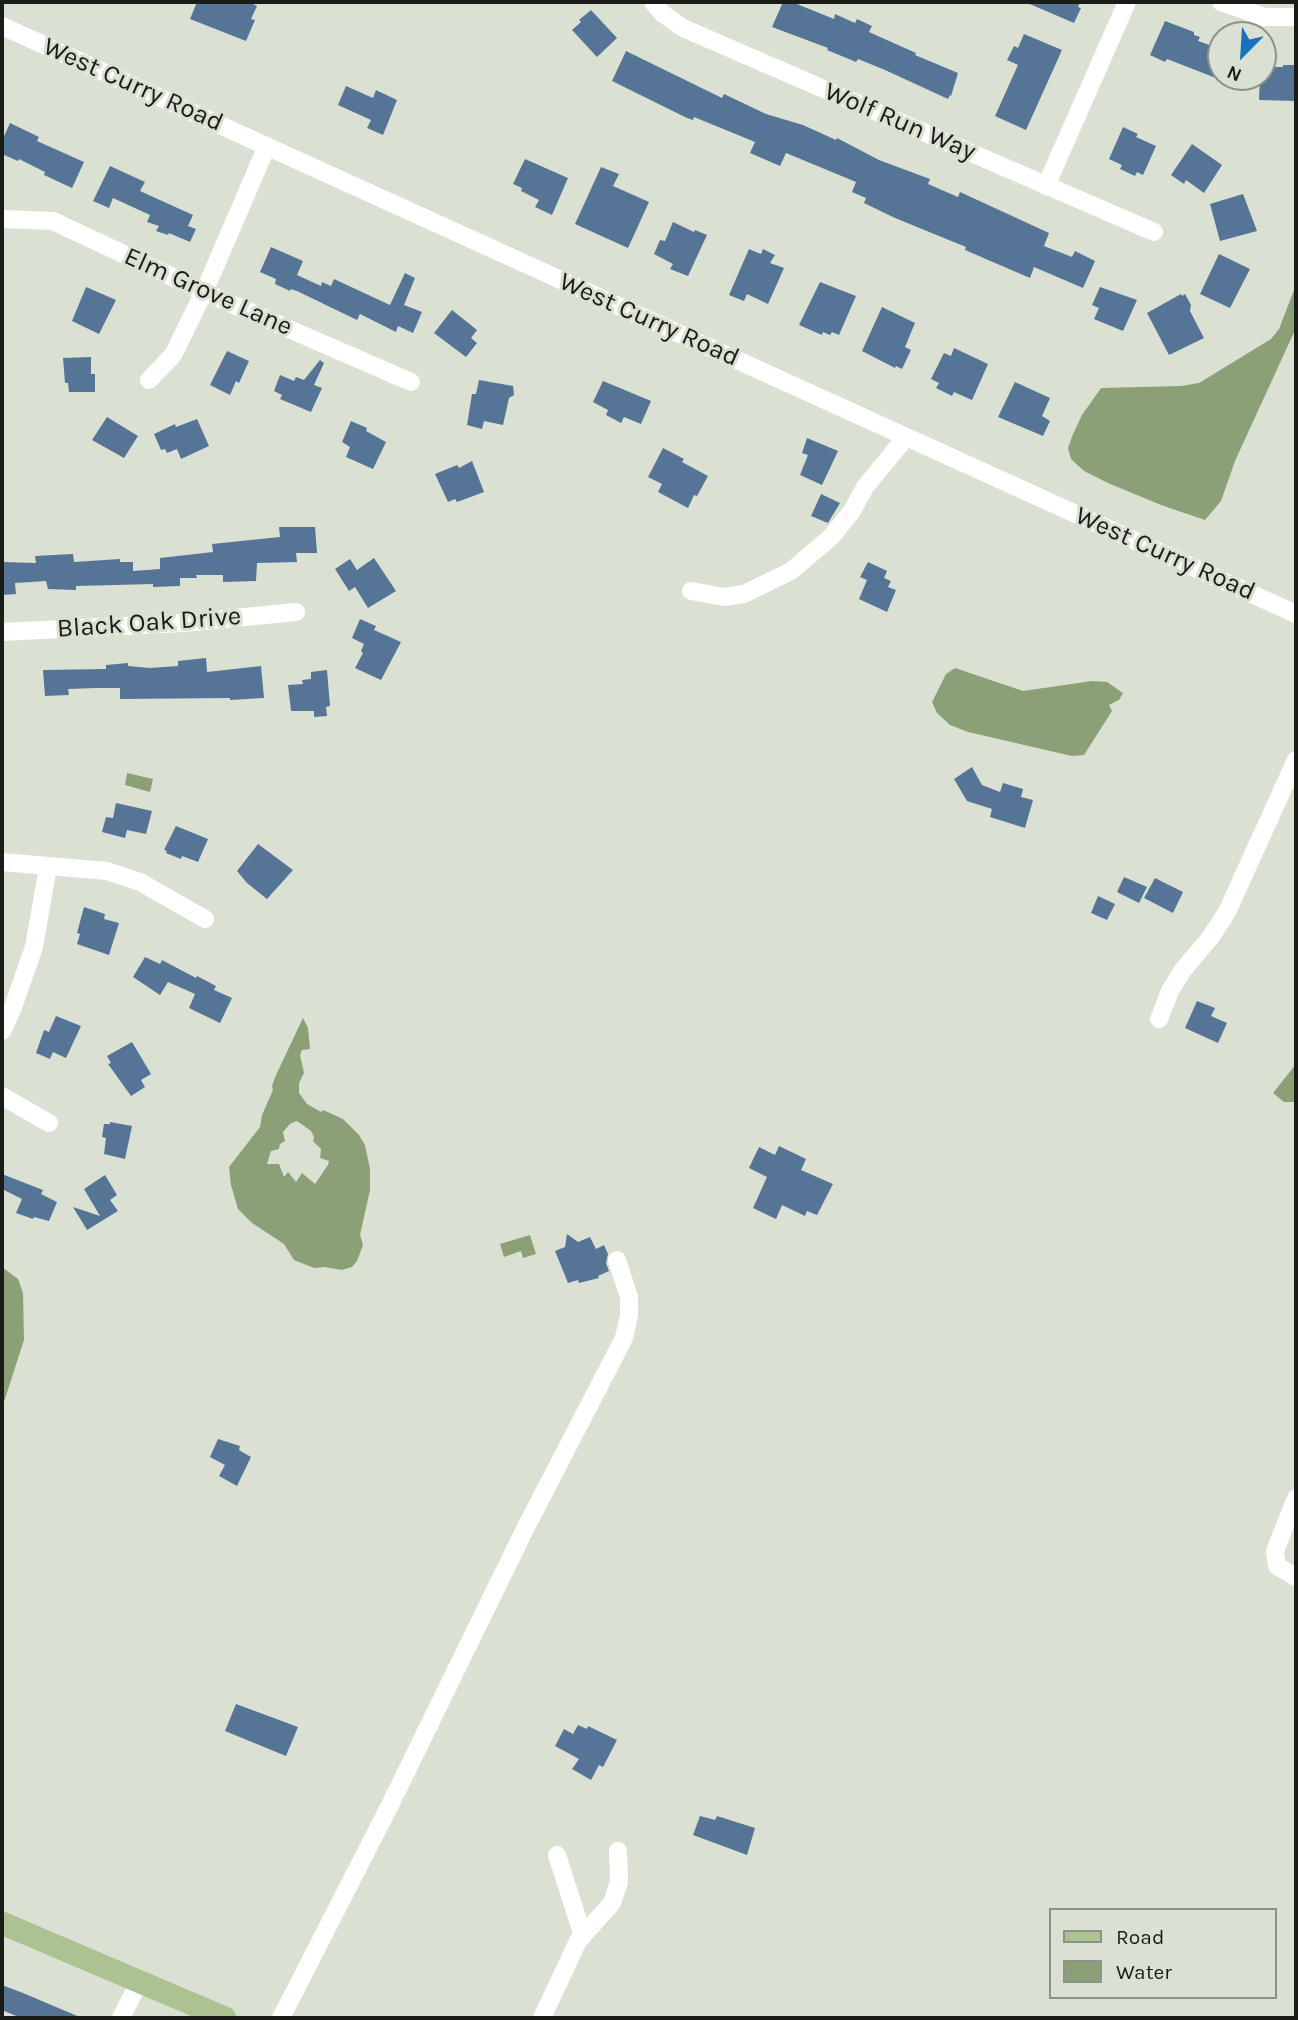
<!DOCTYPE html>
<style>
body{margin:0}
#map{position:relative;width:1298px;height:2020px;overflow:hidden;background:#dae1d3;font-family:Karla,sans-serif}
canvas{display:block}
.frame{position:absolute;inset:0;border:4px solid #1a1c17;pointer-events:none}
.legend{position:absolute;left:1049px;top:1908px;width:228px;height:91px;box-sizing:border-box;background:#dae1d3;border:2px solid #8d9288;margin:0;padding:9px 12px;list-style:none;font-size:21px;color:#1a1c17}
.legend li{display:flex;align-items:center;gap:14px;height:35px}
.legend b{width:35px;border:2px solid #8d9288}
.north{position:absolute;left:1207px;top:21px;width:70px;height:70px;box-sizing:border-box;background:#dae1d3;border:2px solid #8d9288;border-radius:50%;rotate:204deg;font-size:19px;font-weight:700;line-height:28px;text-align:center;color:#1a1c17}
.north::after{content:'';display:block;margin:auto;width:24px;height:32px;background:#1771be;clip-path:polygon(50% 0,100% 100%,50% 72%,0 100%)}
</style>
<div id="map">
<canvas width="1298" height="2020"></canvas>
<div class="frame"></div>
<ul class="legend">
<li><b style="height:9px;background:#acc292"></b>Road</li>
<li><b style="height:19px;background:#8ba076"></b>Water</li>
</ul>
<div class="north">N</div>
</div>
<script>
const ctx = document.querySelector('canvas').getContext('2d');
ctx.lineJoin = 'round';
function fill(path, color) {
  ctx.fillStyle = color;
  ctx.fill(path, 'evenodd');
}
function toPath(rows) {
  const path = new Path2D();
  for (const r of rows) {
    path.moveTo(r[0], r[1]);
    for (let i = 2; i < r.length; i += 2) path.lineTo(r[i], r[i + 1]);
  }
  return path;
}
function trace(path, color, width, dash) {
  ctx.strokeStyle = color;
  ctx.lineWidth = width;
  ctx.lineCap = dash ? 'butt' : 'round';
  ctx.setLineDash(dash || []);
  ctx.stroke(path);
}
function label(font, color, halo, rows, align = 'center') {
  ctx.font = font + ' Karla,sans-serif';
  ctx.lineWidth = 6;
  ctx.setLineDash([]);
  ctx.textBaseline = 'middle';
  ctx.strokeStyle = halo;
  ctx.fillStyle = color;
  for (const [text, x, y, turn = 0] of rows) {
    ctx.save();
    ctx.translate(x, y);
    ctx.rotate((+turn || 0) * Math.PI / 180);
    ctx.textAlign = isNaN(turn) ? turn : align;
    if (halo) ctx.strokeText(text, 0, 0);
    ctx.fillText(text, 0, 0);
    ctx.restore();
  }
}
const water = toPath([
 [1296,285,1296,328,1235,461,1221,501,1205,520,1161,505,1108,483,1084,471,1071,459,1068,448,1073,434,1082,415,1101,388,1181,386,1199,383,1271,339,1279,329],
 [955,668,1023,691,1092,681,1107,682,1123,693,1119,700,1109,705,1112,711,1084,755,1072,756,968,732,950,725,937,713,932,702,946,674],
 [127,773,153,779,150,792,125,785],
 [303,1018,308,1028,310,1049,302,1050,300,1055,304,1073,299,1083,299,1093,307,1104,321,1112,323,1110,343,1119,359,1135,365,1145,370,1169,370,1190,360,1235,363,1245,357,1261,352,1267,342,1270,324,1267,314,1268,294,1260,284,1244,252,1223,238,1209,231,1185,229,1167,260,1127,262,1115,273,1090,272,1086,276,1075],
 [297,1121,311,1131,314,1137,313,1141,321,1149,320,1158,329,1161,328,1165,315,1184,302,1173,296,1182,288,1172,284,1177,279,1164,267,1164,271,1151,279,1149,280,1144,285,1141,283,1132,290,1124],
 [1296,1064,1296,1102,1284,1102,1273,1093],
 [530,1235,536,1254,523,1258,521,1251,504,1257,500,1244],
 [2,1267,18,1279,23,1293,24,1340,2,1408]
]);
const building = toPath([
 [197,2,249,2,257,6,251,19,255,20,246,41,190,19],
 [783,2,792,2,834,19,835,14,855,23,857,19,872,26,869,32,916,53,915,55,958,73,951,96,950,95,948,99,885,70,858,59,856,62,827,50,828,48,772,27],
 [1025,2,1080,2,1078,7,1081,8,1074,23],
 [591,10,617,38,597,57,572,30,581,22,579,20],
 [1165,21,1194,32,1194,35,1200,37,1198,41,1221,49,1221,80,1167,59,1165,62,1150,55],
 [1024,34,1062,50,1026,130,995,116,1018,65,1007,60,1014,46,1018,48],
 [626,51,722,98,724,94,766,114,803,125,836,140,837,138,879,160,930,179,928,184,958,197,960,192,1049,233,1044,246,1072,257,1075,251,1095,261,1083,288,1034,267,1030,278,965,250,966,247,895,218,864,203,866,198,852,192,856,182,786,153,780,166,750,153,755,142,694,117,693,120,687,118,612,81],
 [1283,65,1296,65,1296,101,1259,100,1260,77,1263,77,1263,70,1267,67,1283,67],
 [346,86,373,98,376,90,397,100,383,135,367,128,371,120,338,105],
 [10,123,39,137,37,141,84,162,72,188,44,175,45,172,19,159,18,161,2,154,2,141],
 [1123,127,1138,134,1136,137,1156,146,1143,175,1137,172,1135,176,1120,169,1122,165,1109,159],
 [1192,144,1222,165,1204,193,1186,180,1184,184,1171,175],
 [525,159,568,178,552,215,535,207,539,200,521,191,522,188,513,184],
 [110,166,145,182,140,191,193,215,188,226,196,229,190,242,169,233,168,235,156,231,159,226,147,222,150,215,113,198,109,208,93,201],
 [601,167,619,174,613,186,649,202,628,248,575,224],
 [1243,194,1257,231,1220,241,1210,204],
 [673,222,694,232,695,230,707,235,688,276,670,269,673,264,654,254,660,240,665,241],
 [271,247,303,261,297,275,321,286,322,282,331,286,334,279,390,305,405,273,415,278,404,305,422,312,413,333,398,326,396,332,360,314,357,320,297,291,291,289,290,291,275,284,276,279,260,272],
 [749,249,761,254,763,249,775,255,770,263,784,268,768,304,747,294,744,301,729,295],
 [1219,254,1250,269,1230,308,1200,294],
 [820,282,856,296,839,335,832,332,830,335,823,332,822,335,799,325],
 [86,287,116,300,99,334,72,321],
 [1100,287,1137,300,1123,331,1094,319,1099,308,1092,305],
 [1181,294,1182,296,1185,294,1191,305,1190,311,1204,338,1169,355,1147,313],
 [882,307,915,323,905,347,911,350,902,369,896,366,895,368,862,351],
 [452,310,477,330,471,338,477,343,466,357,434,333],
 [954,348,988,364,972,400,954,392,952,396,936,388,939,383,931,379,944,353,951,356],
 [227,351,249,361,239,383,236,381,230,395,210,385],
 [91,357,91,374,95,374,95,392,69,392,68,383,65,383,63,358],
 [320,360,324,363,314,385,322,388,311,412,280,399,282,395,274,391,280,375,294,381,296,377,304,380],
 [479,380,513,386,514,395,509,398,503,425,484,421,482,429,467,425,472,394,476,394],
 [603,381,651,401,641,424,624,417,621,423,606,415,608,410,593,402],
 [1015,382,1050,398,1042,416,1050,421,1043,436,998,417],
 [107,417,138,436,124,458,92,440],
 [197,419,209,446,181,459,177,449,167,453,165,449,161,450,154,434,175,424,176,427],
 [351,421,367,428,366,431,386,442,373,469,346,457,350,447,342,442],
 [807,438,838,451,822,485,800,475,808,455,802,453],
 [663,448,684,459,682,462,708,476,697,496,694,495,688,508,658,492,662,484,648,477],
 [472,461,484,492,457,502,455,499,448,502,435,474,457,465,459,468],
 [821,494,840,503,828,523,811,516],
 [279,527,315,527,317,553,296,553,297,562,257,563,256,581,223,582,223,575,196,575,197,578,180,578,180,586,153,587,153,584,76,586,76,590,48,589,46,581,15,583,16,594,2,595,2,562,36,563,35,556,73,554,74,562,120,559,120,562,133,562,133,571,160,569,160,558,213,552,212,544,280,537],
 [374,558,396,591,368,608,355,587,349,591,335,569,350,559,357,570],
 [868,562,887,571,884,578,891,581,888,587,896,590,887,612,859,599,867,580,860,577],
 [360,619,376,626,374,630,401,642,381,680,355,668,363,653,361,651,364,644,352,638],
 [206,658,207,672,261,666,264,698,230,700,230,698,120,699,120,688,96,688,68,689,69,695,45,696,43,670,106,669,106,665,128,663,128,666,150,668,178,666,178,661],
 [327,670,330,706,326,707,327,716,314,717,314,711,291,711,288,685,303,684,302,680,311,679,311,672],
 [972,767,982,785,1000,792,1003,783,1023,789,1021,797,1033,800,1025,828,990,817,992,809,967,801,954,779],
 [116,803,152,811,146,834,127,830,125,838,102,832,106,817,113,818],
 [176,826,208,839,198,862,182,856,181,859,166,853,167,851,164,850],
 [258,844,293,870,267,899,247,883,237,871],
 [1124,877,1147,887,1139,903,1117,892],
 [1155,878,1183,892,1173,913,1144,898],
 [1098,896,1115,904,1107,920,1091,913],
 [84,907,105,914,104,919,119,923,109,955,77,944,80,934,77,933],
 [145,957,160,964,162,960,196,978,197,976,216,986,214,990,232,998,220,1023,189,1008,195,994,168,982,160,995,133,977],
 [1197,1001,1215,1008,1211,1016,1227,1023,1218,1043,1185,1028],
 [56,1016,81,1026,66,1058,53,1052,50,1059,36,1053,44,1030,49,1032],
 [132,1042,151,1074,141,1080,145,1087,131,1096,108,1064,111,1063,107,1056],
 [110,1122,132,1126,125,1159,104,1154,106,1138,102,1137,104,1124,110,1124],
 [779,1146,806,1159,801,1170,833,1184,817,1215,807,1211,805,1216,782,1205,776,1219,753,1208,767,1177,749,1168,759,1147,775,1155],
 [2,1174,43,1190,41,1194,57,1202,49,1221,34,1217,33,1219,16,1213,22,1199,2,1189],
 [105,1175,117,1195,110,1200,118,1211,87,1230,73,1207,100,1216,84,1189],
 [567,1234,578,1242,590,1237,596,1249,604,1245,608,1254,606,1263,609,1271,598,1276,599,1278,579,1283,578,1280,568,1283,555,1251,565,1247],
 [218,1439,240,1446,239,1450,251,1457,237,1486,219,1476,225,1465,210,1457],
 [236,1704,298,1727,286,1756,225,1731],
 [578,1725,587,1729,588,1726,617,1740,603,1767,599,1765,591,1780,572,1769,579,1759,555,1746,564,1729,573,1734],
 [700,1816,715,1820,717,1816,755,1828,747,1855,693,1835],
 [2,1985,23,1993,82,2018,21,2018,2,2010]
]);
const minor = toPath([
 [653,2,662,13,683,28,1154,232],
 [1221,2,1264,17,1296,17],
 [2,26,1296,614],
 [1046,186,1127,2],
 [2,219,53,221,204,292,411,382],
 [149,380,173,355,204,292,267,146],
 [691,591,724,597,744,594,791,571,831,537,852,511,865,487,906,437],
 [2,632,183,623,296,612],
 [2,862,107,871,140,882,205,919],
 [1159,1019,1170,991,1183,970,1210,938,1227,912,1296,760],
 [2,1031,12,1010,34,947,48,867],
 [2,1096,49,1123],
 [1296,1498,1275,1551,1277,1566,1296,1577],
 [557,1855,583,1936],
 [121,2018,139,1982],
 [281,2018,390,1805,525,1529,624,1338,629,1315,629,1297,617,1260],
 [542,2018,578,1941,612,1903,619,1882,618,1851]
]);
const major = toPath([
 [2,1923,225,2018]
]);
const streetNames = [
 ["West Curry Road",133,85,24],
 ["Wolf Run Way",900,122,23],
 ["Elm Grove Lane",208,292,24],
 ["West Curry Road",649,320,24],
 ["West Curry Road",1165,554,24],
 ["Black Oak Drive",149,623,-4]
];
fill(water, '#8ba076');
fill(building, '#557496');
trace(minor, '#fff', 18);
trace(major, '#acc292', 23);
label('26px', '#1a1c17', '#dae1d3', streetNames);
</script>
